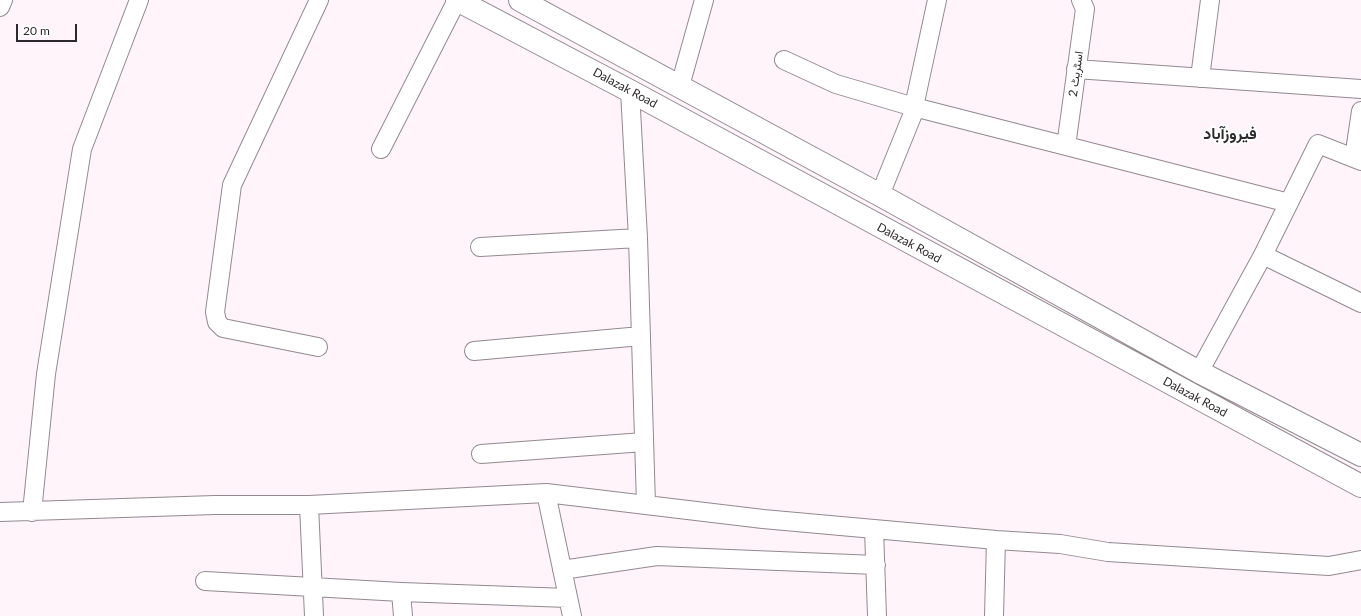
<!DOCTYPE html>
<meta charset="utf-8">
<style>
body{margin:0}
#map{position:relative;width:1361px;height:616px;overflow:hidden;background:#fef4fa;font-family:Lato,sans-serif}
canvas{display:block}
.scale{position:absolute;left:16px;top:24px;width:61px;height:18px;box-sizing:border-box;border:2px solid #2d292b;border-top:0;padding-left:5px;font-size:12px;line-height:14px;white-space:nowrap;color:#2d292b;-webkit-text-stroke:3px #fff;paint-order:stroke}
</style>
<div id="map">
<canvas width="1361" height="616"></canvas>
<div class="scale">20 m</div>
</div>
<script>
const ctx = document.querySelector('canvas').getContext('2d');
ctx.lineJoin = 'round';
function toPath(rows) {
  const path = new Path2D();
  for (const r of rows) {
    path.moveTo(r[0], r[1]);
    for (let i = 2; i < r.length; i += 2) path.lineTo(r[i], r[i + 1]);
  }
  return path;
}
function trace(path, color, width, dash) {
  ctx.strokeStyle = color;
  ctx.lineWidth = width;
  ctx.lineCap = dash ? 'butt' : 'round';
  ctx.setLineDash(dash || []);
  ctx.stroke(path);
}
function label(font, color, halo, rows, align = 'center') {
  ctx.font = font + ' Lato,Vazirmatn,sans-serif';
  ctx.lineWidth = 3.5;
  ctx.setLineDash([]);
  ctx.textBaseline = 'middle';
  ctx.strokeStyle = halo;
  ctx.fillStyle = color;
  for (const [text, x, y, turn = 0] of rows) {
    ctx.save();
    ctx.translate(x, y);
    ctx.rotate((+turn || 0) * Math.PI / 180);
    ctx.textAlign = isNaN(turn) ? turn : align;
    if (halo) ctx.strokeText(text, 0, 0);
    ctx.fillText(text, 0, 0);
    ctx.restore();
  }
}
const minor = toPath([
 [0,7,3,0],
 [784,60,836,84,914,107,1289,203],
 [1076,69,1361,89],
 [1200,78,1210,0],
 [680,86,704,0],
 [630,91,638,238,646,505],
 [1066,146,1085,9,1081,0],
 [381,149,457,0],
 [1354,158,1361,111],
 [880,195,912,116,937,0],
 [480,247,638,238],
 [1263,255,1361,303],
 [318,347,223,328,217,322,215,312,232,185,319,0],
 [474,351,641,336],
 [1199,372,1263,255,1318,144,1361,161],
 [481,454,644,442],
 [546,493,572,616],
 [309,505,314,616],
 [0,512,215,505,309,505,546,493,763,519,996,540,1060,544,1108,552,1329,566,1361,560],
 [32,512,46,374,82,149,139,0],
 [874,529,877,616],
 [562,570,657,556,876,565],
 [205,581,401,592,568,598],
 [401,592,403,616],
 [994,616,996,540]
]);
const primary = toPath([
 [457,0,630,91,1361,486],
 [520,0,880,195,1199,372,1361,455]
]);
const streetNames = [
 ["اسٹریٹ 2",1076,74,-82],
 ["Dalazak Road",625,88,28],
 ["Dalazak Road",909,243,28],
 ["Dalazak Road",1195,397,28]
];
const districtNames = [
 ["فیروزآباد",1230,134]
];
trace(minor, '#92898f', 20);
trace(primary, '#92898f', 24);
trace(minor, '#fff', 18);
trace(primary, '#fff', 22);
label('12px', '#2d292b', '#fff', streetNames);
label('bold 16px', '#2d292b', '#fff', districtNames);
</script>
